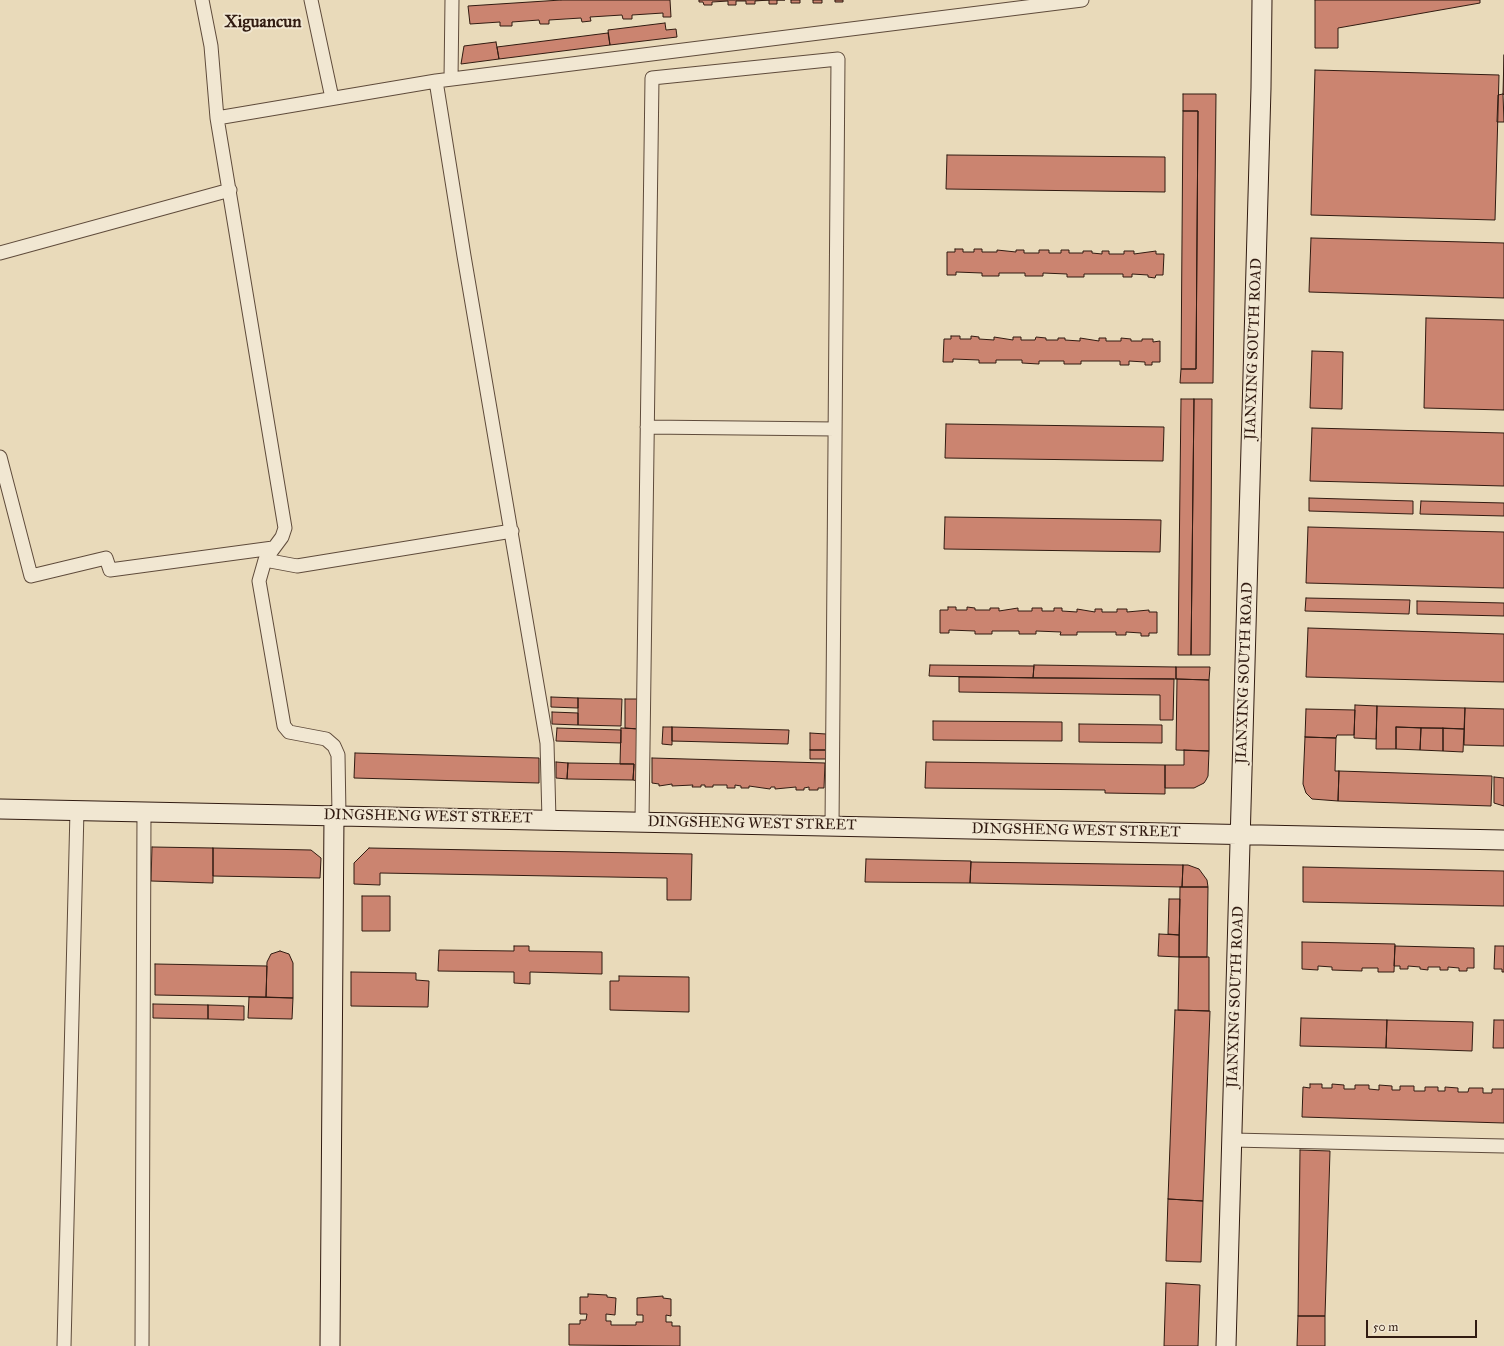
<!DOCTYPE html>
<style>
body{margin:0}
#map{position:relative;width:1504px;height:1346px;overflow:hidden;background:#e9daba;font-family:"IM FELL Great Primer",serif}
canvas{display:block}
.scale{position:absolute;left:1366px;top:1320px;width:111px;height:18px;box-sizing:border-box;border:2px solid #311b11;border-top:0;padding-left:5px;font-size:12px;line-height:14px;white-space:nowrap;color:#311b11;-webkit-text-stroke:3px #f1e7d2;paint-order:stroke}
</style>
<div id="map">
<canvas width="1504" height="1346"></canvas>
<div class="scale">50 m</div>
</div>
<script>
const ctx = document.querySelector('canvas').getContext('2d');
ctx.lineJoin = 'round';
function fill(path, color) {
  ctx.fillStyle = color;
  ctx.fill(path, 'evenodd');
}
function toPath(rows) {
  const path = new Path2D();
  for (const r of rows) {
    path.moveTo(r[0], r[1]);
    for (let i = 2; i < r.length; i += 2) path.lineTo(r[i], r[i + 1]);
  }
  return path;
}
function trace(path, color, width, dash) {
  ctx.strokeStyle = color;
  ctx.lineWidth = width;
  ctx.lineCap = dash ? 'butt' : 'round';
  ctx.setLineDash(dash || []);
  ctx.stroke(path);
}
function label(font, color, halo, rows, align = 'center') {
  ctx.font = font + ' "IM FELL Great Primer",serif';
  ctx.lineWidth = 4;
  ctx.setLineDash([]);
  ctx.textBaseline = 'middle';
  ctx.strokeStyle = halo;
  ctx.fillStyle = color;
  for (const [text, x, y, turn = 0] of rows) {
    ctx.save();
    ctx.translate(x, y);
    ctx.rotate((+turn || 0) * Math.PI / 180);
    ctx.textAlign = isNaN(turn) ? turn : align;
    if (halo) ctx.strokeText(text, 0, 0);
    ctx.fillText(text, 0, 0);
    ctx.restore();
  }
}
const building = toPath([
 [561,0,670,0,671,17,663,17,663,13,632,15,632,19,623,19,622,15,590,17,591,21,582,22,581,18,549,20,549,24,540,24,539,20,512,22,512,26,500,26,500,22,470,24,468,6,561,0],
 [699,0,785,0,777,0,777,4,769,4,769,0,755,1,755,4,746,4,746,1,736,1,736,5,728,5,728,1,712,2,712,5,704,5,703,2,699,2,699,0],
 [791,0,800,0,800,3,791,3,791,0],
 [813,0,822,0,822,3,813,3,813,0],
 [835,0,843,0,843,2,835,2,835,0],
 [1315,0,1480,0,1480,3,1338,28,1338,48,1315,48,1315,0],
 [665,23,666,30,676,29,677,37,610,45,608,30,665,23],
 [608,33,610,45,499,59,497,47,608,33],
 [496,42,499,59,461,64,464,46,496,42],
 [1504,55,1504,95,1503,94,1504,55],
 [1315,70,1499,75,1495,220,1311,215,1315,70],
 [1183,94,1216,94,1213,383,1180,383,1181,369,1196,369,1198,111,1183,111,1183,94],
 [1503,94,1504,122,1497,122,1498,95,1503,94],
 [1183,111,1198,111,1196,369,1181,369,1183,111],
 [947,155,1165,157,1165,192,946,189,947,155],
 [1311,238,1504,243,1504,298,1309,292,1311,238],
 [955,249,963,249,963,252,974,252,974,249,982,249,982,252,997,252,997,250,1016,252,1016,250,1024,250,1024,253,1039,253,1039,250,1049,250,1049,253,1061,253,1061,250,1069,250,1069,253,1083,253,1083,251,1092,251,1092,253,1102,254,1102,251,1109,251,1109,254,1124,254,1124,251,1134,251,1134,254,1156,251,1156,254,1164,254,1163,275,1156,275,1155,278,1148,277,1148,275,1132,274,1132,277,1123,277,1123,274,1084,274,1084,277,1067,277,1067,274,1043,273,1043,276,1025,276,1025,273,999,273,999,276,982,276,982,273,956,272,956,275,947,275,947,252,955,252,955,249],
 [1426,318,1504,320,1504,410,1424,408,1426,318],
 [951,336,960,336,960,339,971,339,971,336,979,337,979,339,994,340,994,337,1013,340,1013,337,1021,337,1021,340,1035,340,1036,337,1046,338,1046,340,1058,340,1058,338,1065,338,1065,340,1080,341,1080,338,1099,341,1099,338,1106,338,1106,341,1121,341,1121,338,1131,339,1131,341,1142,341,1142,339,1153,339,1153,342,1160,341,1160,362,1152,362,1152,365,1145,365,1145,362,1129,361,1129,365,1120,365,1120,361,1081,361,1081,364,1064,364,1064,361,1039,361,1039,364,1022,363,1022,360,996,360,996,363,979,363,979,360,953,359,953,362,943,362,944,339,951,339,951,336],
 [1312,351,1343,352,1342,409,1310,408,1312,351],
 [1181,399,1194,399,1191,655,1178,655,1181,399],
 [1194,399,1212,399,1210,655,1191,655,1194,399],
 [946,424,1164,427,1163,461,945,458,946,424],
 [1312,428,1504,433,1504,486,1310,481,1312,428],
 [1309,498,1413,501,1413,514,1309,511,1309,498],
 [1421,501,1504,503,1504,516,1420,514,1421,501],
 [945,517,1161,520,1160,552,944,549,945,517],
 [1308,527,1504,532,1504,588,1306,583,1308,527],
 [1306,598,1410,600,1409,614,1305,611,1306,598],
 [1417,601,1504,603,1504,616,1417,614,1417,601],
 [948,607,956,607,956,610,967,610,967,607,975,608,975,610,990,610,990,608,999,608,999,611,1018,608,1018,611,1032,611,1032,608,1042,608,1042,611,1054,611,1054,608,1062,608,1062,611,1077,612,1077,609,1095,612,1095,609,1102,609,1102,612,1117,612,1117,609,1127,609,1127,612,1149,610,1149,612,1157,612,1157,633,1149,633,1149,636,1141,636,1141,633,1126,632,1126,635,1116,635,1116,632,1077,632,1077,635,1060,635,1061,632,1036,631,1036,634,1019,634,1019,631,992,631,992,634,975,634,975,631,949,630,949,633,940,633,940,610,948,610,948,607],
 [1308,628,1504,634,1504,682,1306,677,1308,628],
 [930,665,1034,666,1033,678,929,676,930,665],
 [1034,665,1176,667,1176,679,1033,678,1034,665],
 [1176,667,1210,667,1209,680,1176,679,1176,667],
 [959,677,1174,679,1173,720,1160,720,1160,695,959,692,959,677],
 [1177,679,1209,680,1209,751,1176,750,1177,679],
 [551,697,578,698,578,708,551,707,551,697],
 [578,698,622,699,621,726,578,725,578,698],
 [625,699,640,699,639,729,625,728,625,699],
 [1355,705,1377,706,1376,739,1354,738,1355,705],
 [1377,706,1465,708,1464,729,1396,727,1396,749,1376,749,1377,706],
 [1465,708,1504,709,1504,746,1464,745,1465,708],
 [1306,709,1355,710,1354,735,1337,735,1336,738,1305,737,1306,709],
 [552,712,578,713,578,725,552,724,552,712],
 [933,721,1062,722,1062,741,933,740,933,721],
 [1079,724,1162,725,1162,743,1079,742,1079,724],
 [663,727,672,727,672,745,662,744,663,727],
 [672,727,789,730,788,744,672,741,672,727],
 [1396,727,1421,728,1420,750,1396,749,1396,727],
 [557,728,621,730,621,743,556,741,557,728],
 [621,728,639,729,638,781,633,780,634,764,620,764,621,728],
 [1421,728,1443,728,1443,751,1420,750,1421,728],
 [1443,728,1464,729,1463,752,1443,751,1443,728],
 [810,733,826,734,826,750,810,750,810,733],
 [1305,737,1336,738,1335,771,1339,771,1338,801,1312,799,1306,793,1303,784,1305,737],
 [810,750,826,750,826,759,810,759,810,750],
 [1184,750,1209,751,1208,776,1206,780,1204,783,1194,788,1165,788,1165,765,1184,765,1184,750],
 [355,753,539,758,539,783,354,778,355,753],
 [652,758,825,763,824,788,818,788,818,790,809,790,809,787,804,788,804,790,796,790,796,787,775,789,775,787,771,787,770,789,749,786,749,788,741,788,741,786,735,785,735,788,727,788,727,785,713,785,713,787,705,787,705,785,701,785,701,787,692,787,693,785,672,786,672,784,659,786,659,784,652,783,652,758],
 [556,762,568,763,567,779,556,778,556,762],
 [926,762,1165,765,1165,794,1105,793,1105,790,925,788,926,762],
 [568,763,634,764,633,780,567,779,568,763],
 [1339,771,1492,776,1491,806,1338,801,1339,771],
 [1494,777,1504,778,1504,806,1494,803,1494,777],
 [152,847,213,848,213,883,151,881,152,847],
 [213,848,311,850,321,858,320,878,213,876,213,848],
 [369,848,692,854,691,900,667,900,667,878,380,873,380,885,354,884,354,863,369,848],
 [866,859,971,861,970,883,865,882,866,859],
 [971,862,1183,865,1182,887,970,883,971,862],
 [1183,865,1188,865,1199,869,1207,880,1208,887,1182,887,1183,865],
 [1303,867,1504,871,1504,906,1303,902,1303,867],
 [1180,887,1208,887,1207,957,1179,957,1180,887],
 [362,896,390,896,390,931,362,931,362,896],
 [1169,899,1180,899,1179,935,1168,934,1169,899],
 [1159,934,1179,935,1179,957,1158,956,1159,934],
 [1302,942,1395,944,1394,972,1378,972,1378,968,1362,968,1362,971,1332,970,1332,967,1318,966,1318,970,1302,969,1302,942],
 [514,946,529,946,529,951,602,952,602,974,530,972,530,984,514,983,514,972,438,971,439,950,514,951,514,946],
 [1395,946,1474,948,1474,968,1467,968,1467,971,1459,971,1459,968,1448,967,1448,970,1440,970,1440,967,1428,967,1428,970,1420,969,1420,967,1408,966,1408,969,1400,969,1400,966,1394,966,1395,946],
 [1495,946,1504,946,1504,972,1502,972,1502,969,1494,969,1495,946],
 [280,951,289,954,293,963,293,998,266,997,267,962,271,954,280,951],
 [1179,957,1209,957,1209,1011,1178,1010,1179,957],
 [155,964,267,966,266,997,155,995,155,964],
 [351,972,416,973,416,980,429,981,428,1007,351,1006,351,972],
 [619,976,689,977,689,1012,610,1010,610,981,619,981,619,976],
 [249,997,293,998,292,1019,248,1018,249,997],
 [153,1004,208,1005,208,1019,153,1018,153,1004],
 [208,1005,244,1006,244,1020,208,1019,208,1005],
 [1175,1010,1210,1011,1203,1201,1168,1199,1175,1010],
 [1301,1018,1387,1020,1386,1048,1300,1046,1301,1018],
 [1387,1020,1473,1022,1472,1051,1386,1048,1387,1020],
 [1494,1020,1504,1020,1504,1048,1493,1048,1494,1020],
 [1310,1084,1322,1084,1322,1088,1332,1088,1332,1084,1344,1085,1344,1089,1355,1089,1355,1085,1369,1085,1369,1089,1379,1090,1379,1085,1392,1086,1392,1090,1400,1090,1400,1086,1414,1086,1414,1091,1425,1091,1425,1087,1438,1087,1438,1091,1445,1091,1445,1087,1458,1088,1458,1092,1468,1092,1469,1088,1483,1088,1483,1093,1492,1093,1492,1089,1504,1089,1504,1123,1302,1117,1303,1087,1310,1088,1310,1084],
 [1300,1150,1330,1151,1325,1316,1298,1316,1300,1150],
 [1168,1199,1203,1201,1201,1262,1166,1261,1168,1199],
 [1166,1283,1200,1285,1198,1346,1164,1346,1166,1283],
 [588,1294,607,1295,607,1297,616,1298,615,1315,606,1314,606,1321,611,1321,611,1325,636,1325,636,1322,643,1322,643,1315,637,1315,637,1298,663,1296,663,1298,671,1299,671,1316,666,1315,666,1322,672,1322,672,1326,680,1326,680,1346,569,1345,569,1324,580,1324,580,1320,586,1320,587,1314,580,1314,580,1297,588,1297,588,1294],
 [1298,1316,1325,1316,1325,1346,1297,1346,1298,1316]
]);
const street = toPath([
 [202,0,211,46,217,118,285,528,282,537,265,560,259,581,284,726,289,732,326,739,334,746,338,755,339,815],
 [311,0,332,98],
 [451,79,452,0],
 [436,81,464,256,547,743,549,820],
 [217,118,436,81,1082,0],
 [0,253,230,190],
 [647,427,835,429],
 [0,457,31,576,106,558,110,570,273,548],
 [265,560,297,566,512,531],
 [642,821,652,78,838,59,832,826],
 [1232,1140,1504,1146],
 [64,1346,77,810],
 [142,1346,144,811]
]);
const secondary = toPath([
 [0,809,1504,840],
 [330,1346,334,815],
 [1226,1346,1261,88,1262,0]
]);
const streetNames = [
 ["JIANXING SOUTH ROAD",1254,349,-88],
 ["JIANXING SOUTH ROAD",1245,673,-88],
 ["DINGSHENG WEST STREET",428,817,1],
 ["DINGSHENG WEST STREET",752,824,1],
 ["DINGSHENG WEST STREET",1076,831,1],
 ["JIANXING SOUTH ROAD",1236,997,-88]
];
const quarterNames = [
 ["Xiguancun",263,23]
];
fill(building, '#cb8470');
trace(building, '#311b11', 1);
trace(street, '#5f4b3b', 15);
trace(secondary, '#311b11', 21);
trace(street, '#f1e7d2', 13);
trace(secondary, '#f1e7d2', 19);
label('15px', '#311b11', '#f1e7d2', streetNames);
label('bold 17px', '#311b11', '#f1e7d2', quarterNames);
</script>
